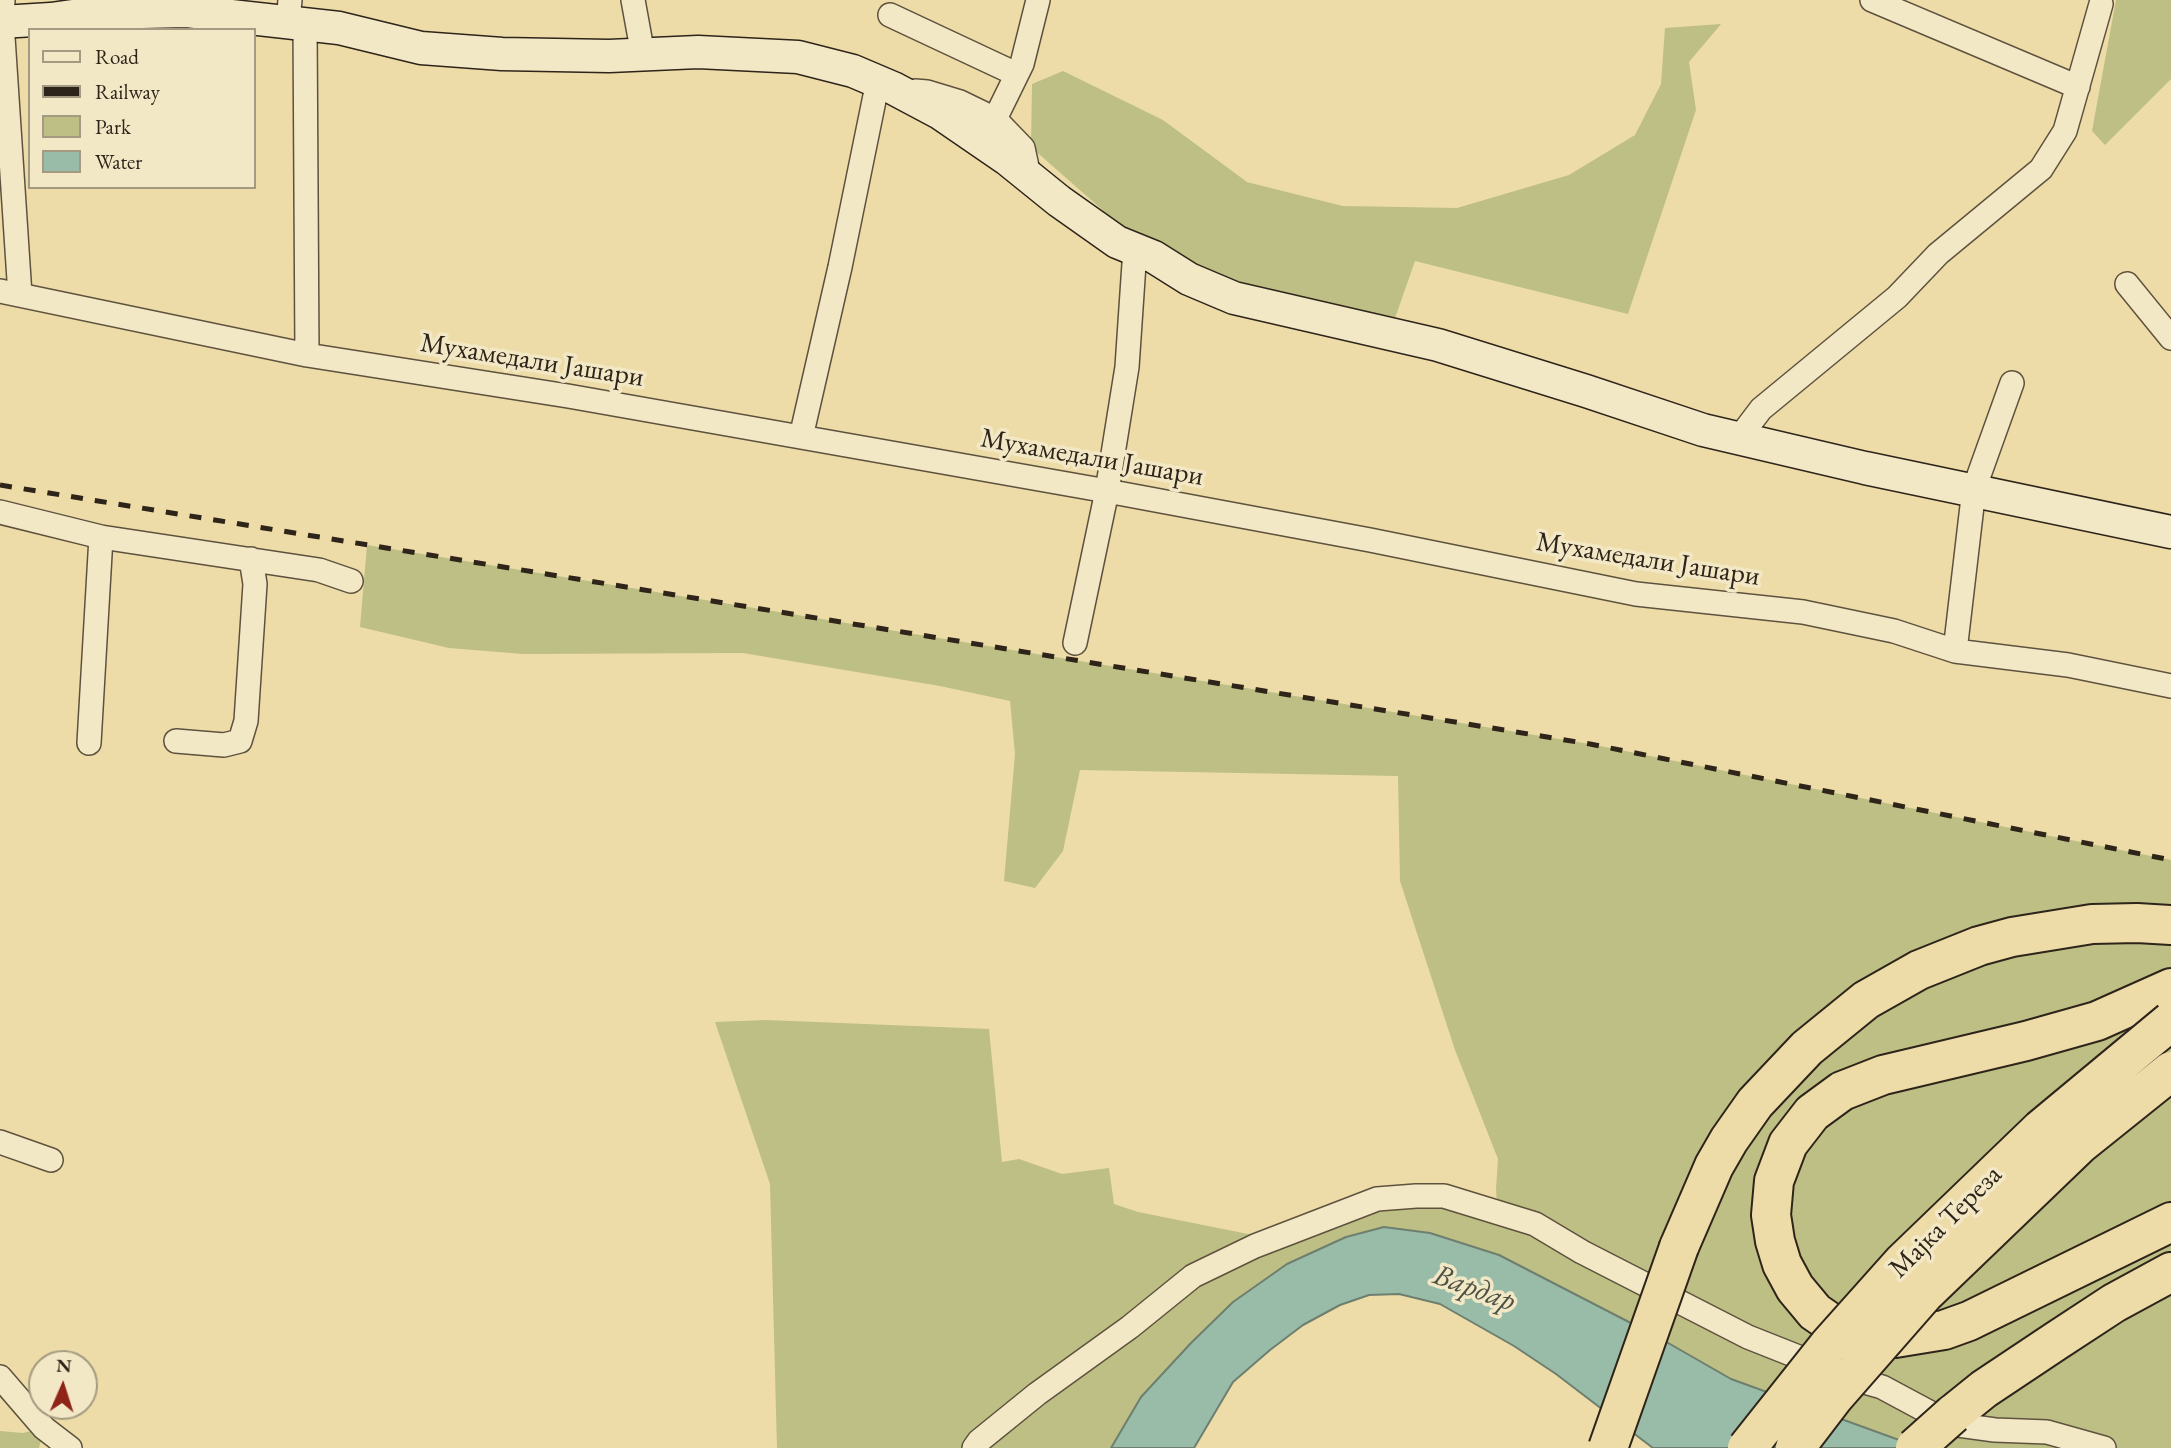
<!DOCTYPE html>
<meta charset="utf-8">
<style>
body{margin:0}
#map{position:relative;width:2171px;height:1448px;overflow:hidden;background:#eddca8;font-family:"EB Garamond",serif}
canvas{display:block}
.legend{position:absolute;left:28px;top:28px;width:228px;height:161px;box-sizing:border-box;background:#f3e8c6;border:2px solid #a49a81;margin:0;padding:9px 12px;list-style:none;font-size:21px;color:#2e241a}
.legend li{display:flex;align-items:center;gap:14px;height:35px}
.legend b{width:35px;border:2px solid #a49a81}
.north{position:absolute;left:28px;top:1350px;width:70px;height:70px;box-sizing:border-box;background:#f3e8c6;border:2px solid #a49a81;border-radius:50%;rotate:3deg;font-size:19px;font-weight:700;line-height:28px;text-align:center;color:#2e241a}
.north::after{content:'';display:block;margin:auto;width:24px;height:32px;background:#8f2418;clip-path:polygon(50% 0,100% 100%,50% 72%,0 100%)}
</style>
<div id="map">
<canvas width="2171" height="1448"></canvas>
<ul class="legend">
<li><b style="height:9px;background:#f3e8c6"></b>Road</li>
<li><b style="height:9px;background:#2e241a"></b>Railway</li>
<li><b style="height:19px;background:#bdbf84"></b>Park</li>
<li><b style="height:19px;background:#99bca8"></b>Water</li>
</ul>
<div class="north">N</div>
</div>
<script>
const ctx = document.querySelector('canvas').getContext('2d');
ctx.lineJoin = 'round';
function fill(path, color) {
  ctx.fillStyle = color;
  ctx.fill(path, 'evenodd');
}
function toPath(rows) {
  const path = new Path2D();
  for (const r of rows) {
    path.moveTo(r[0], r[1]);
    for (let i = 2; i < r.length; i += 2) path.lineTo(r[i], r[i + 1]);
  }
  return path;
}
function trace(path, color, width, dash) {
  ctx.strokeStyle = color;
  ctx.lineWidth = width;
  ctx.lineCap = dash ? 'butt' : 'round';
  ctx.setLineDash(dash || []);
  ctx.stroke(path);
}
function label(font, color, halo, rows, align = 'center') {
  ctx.font = font + ' "EB Garamond",serif';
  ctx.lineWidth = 7;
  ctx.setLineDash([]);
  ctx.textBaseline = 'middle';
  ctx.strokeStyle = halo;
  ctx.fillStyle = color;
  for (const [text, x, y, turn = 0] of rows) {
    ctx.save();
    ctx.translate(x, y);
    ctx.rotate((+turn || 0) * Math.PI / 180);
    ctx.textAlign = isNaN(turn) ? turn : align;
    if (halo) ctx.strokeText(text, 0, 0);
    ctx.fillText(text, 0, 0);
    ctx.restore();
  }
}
const green = toPath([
 [2116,0,2171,0,2171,79,2105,145,2092,131],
 [1721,24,1689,62,1696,110,1628,314,1415,261,1393,324,1226,283,1124,229,1031,147,1032,84,1063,71,1163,120,1247,182,1343,206,1457,208,1569,175,1635,135,1661,84,1665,28],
 [367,545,1590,744,2171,860,2171,1448,1921,1448,1731,1379,1656,1336,1430,1233,1178,1358,1141,1397,1111,1448,777,1448,770,1184,715,1022,766,1020,989,1029,1002,1162,1019,1159,1062,1174,1109,1168,1114,1204,1138,1212,1273,1239,1416,1196,1498,1218,1496,1189,1498,1159,1455,1050,1400,881,1398,776,1080,770,1063,851,1035,888,1004,881,1015,754,1010,701,940,686,743,653,523,654,449,648,360,627],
 [44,1428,39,1448,0,1448,0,1431,23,1433]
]);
const water = toPath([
 [1384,1227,1430,1233,1499,1255,1656,1336,1731,1379,1921,1448,1653,1448,1556,1374,1514,1346,1440,1304,1399,1294,1369,1295,1340,1305,1303,1325,1270,1350,1233,1382,1194,1448,1111,1448,1141,1397,1191,1343,1233,1302,1287,1264,1346,1237,1384,1227]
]);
const minor = toPath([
 [3,0,2,22,20,295],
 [633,0,643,55],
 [1872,0,2078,87],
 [890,15,1016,74],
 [288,22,290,0],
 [305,24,307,355],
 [915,91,927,92,960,102,995,119,1023,148,1029,176],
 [995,119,1022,64,1038,0],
 [2127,284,2171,338],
 [0,291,307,355,568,396,1107,491,1370,540,1636,594,1803,612,1894,631,1955,651,2068,665,2171,686],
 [801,437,840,267,878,81],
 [1739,438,1761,409,1897,297,1938,254,2041,169,2065,131,2101,4],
 [0,512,101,537,319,570,351,581],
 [1075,643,1107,491,1127,367,1135,249],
 [1955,651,1974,489,2012,383],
 [176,741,224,745,240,741,246,721,255,584,251,559],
 [89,743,101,537],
 [0,1142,51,1160],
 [0,1377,44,1428,70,1448],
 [974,1448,979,1441,1037,1394,1130,1327,1193,1276,1255,1246,1377,1199,1416,1196,1444,1196,1535,1224,1582,1252,1748,1337,1854,1379,1882,1387,1951,1424,1995,1430,2047,1432,2104,1448]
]);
const secondary = toPath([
 [0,22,51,19,95,13,187,11,339,28,421,48,502,54,609,56,698,52,798,57,853,71,893,88,940,113,1007,159,1059,201,1117,242,1154,257,1189,279,1234,298,1438,345,1586,391,1703,430,1865,468,2171,532]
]);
const motorway = toPath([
 [2171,988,2097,1021,2026,1041,1883,1075,1842,1091,1812,1113,1788,1144,1774,1181,1771,1215,1775,1241,1782,1264,1795,1288,1815,1312,1831,1323,1852,1332,1895,1338,1944,1330,1969,1321,2171,1222],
 [1679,1247,1714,1166,1729,1140,1755,1103,1807,1048,1866,1000,1919,970,1979,946,2012,937,2092,924,2137,923,2171,925],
 [1953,1414,1984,1389,2056,1341,2114,1303,2171,1272]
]);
const rail = toPath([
 [0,485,1590,744,2171,860]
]);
const motorwayBridge = toPath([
 [1608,1448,1679,1247],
 [1747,1448,1828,1346,1903,1262,2041,1129,2171,1021],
 [1795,1448,1834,1397,1925,1293,2079,1145,2171,1071],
 [1915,1448,1953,1414]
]);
const streetNames = [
 ["Мухамедали Јашари",532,361,9],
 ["Мухамедали Јашари",1092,458,10],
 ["Мухамедали Јашари",1648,560,9],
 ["Мајка Тереза",1946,1222,-45]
];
const waterNames = [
 ["Вардар",1474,1289,20]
];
fill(green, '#bdbf84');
fill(water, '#99bca8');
trace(water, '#6e7f6f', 2);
trace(minor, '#5e523e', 26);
trace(secondary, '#2e241a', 35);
trace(motorway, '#2e241a', 42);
trace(minor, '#f3e8c6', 23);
trace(secondary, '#f3e8c6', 32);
trace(motorway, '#eddca8', 38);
trace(rail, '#2e241a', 5, [12, 12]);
trace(motorwayBridge, '#2e241a', 42, []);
trace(motorwayBridge, '#eddca8', 38);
label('28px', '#2e241a', '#f3e8c6', streetNames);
label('italic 30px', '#4e5245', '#f3e8c6', waterNames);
</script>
